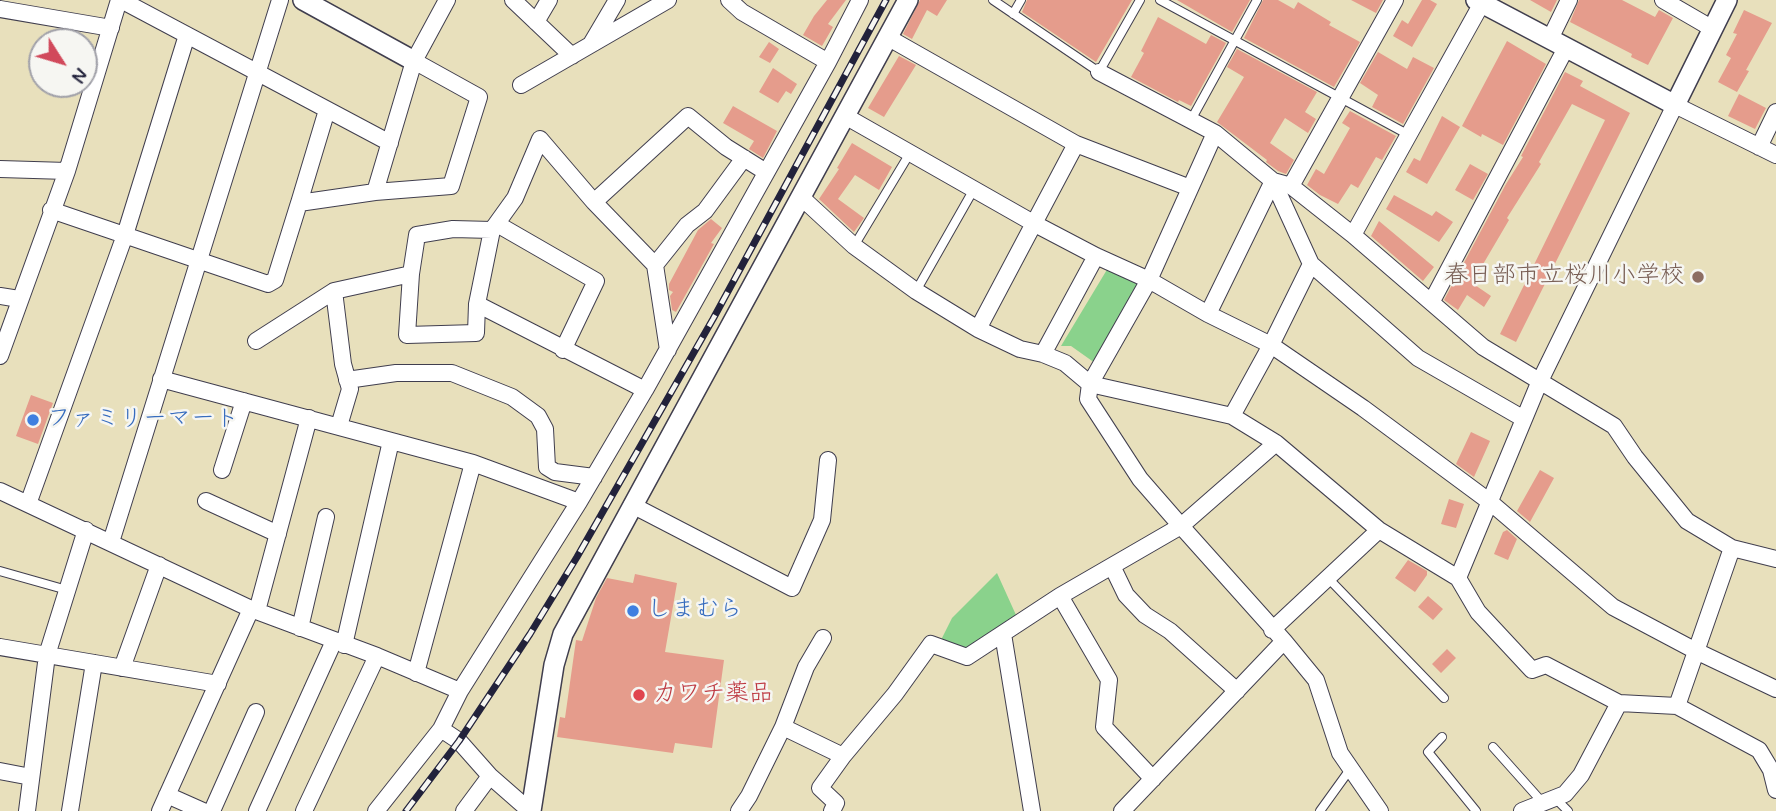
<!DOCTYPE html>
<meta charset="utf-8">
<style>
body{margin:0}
#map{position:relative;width:1776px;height:811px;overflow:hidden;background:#e8e0bc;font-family:Mynerve,sans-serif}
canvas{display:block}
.north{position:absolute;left:28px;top:28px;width:70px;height:70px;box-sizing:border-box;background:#f6f6f2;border:2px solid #a1a1a9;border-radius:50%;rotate:127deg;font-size:19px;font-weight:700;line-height:28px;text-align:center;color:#22223b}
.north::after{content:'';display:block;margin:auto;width:24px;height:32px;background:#d1495b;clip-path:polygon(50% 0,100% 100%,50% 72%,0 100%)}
</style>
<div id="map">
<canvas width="1776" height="811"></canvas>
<div class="north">N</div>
</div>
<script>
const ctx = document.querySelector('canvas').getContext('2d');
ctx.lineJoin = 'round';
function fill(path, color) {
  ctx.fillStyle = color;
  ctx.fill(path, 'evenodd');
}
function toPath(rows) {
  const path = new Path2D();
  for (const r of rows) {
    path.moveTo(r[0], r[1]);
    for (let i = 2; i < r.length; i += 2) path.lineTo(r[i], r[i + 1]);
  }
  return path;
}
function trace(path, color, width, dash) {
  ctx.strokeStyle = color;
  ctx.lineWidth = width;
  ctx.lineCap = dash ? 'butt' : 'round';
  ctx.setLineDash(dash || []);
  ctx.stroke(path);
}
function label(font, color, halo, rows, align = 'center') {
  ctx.font = font + ' Mynerve,"Klee One",sans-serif';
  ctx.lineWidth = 5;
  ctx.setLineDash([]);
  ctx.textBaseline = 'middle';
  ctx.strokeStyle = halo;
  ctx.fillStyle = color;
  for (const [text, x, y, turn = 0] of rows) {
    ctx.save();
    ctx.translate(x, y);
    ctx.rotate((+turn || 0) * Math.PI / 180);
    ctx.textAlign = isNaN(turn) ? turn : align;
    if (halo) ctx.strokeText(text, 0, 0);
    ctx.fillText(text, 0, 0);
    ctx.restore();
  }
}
const green = toPath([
 [1114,258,1145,275,1095,363,1071,346,1061,346],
 [997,573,1016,615,966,652,940,642,952,618]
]);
const building = toPath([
 [827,0,846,0,828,24,833,27,822,46,803,35,814,16],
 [920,0,947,0,937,16,927,10,912,39,903,34],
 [1027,0,1132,0,1096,62,1022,12],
 [1177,0,1250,0,1232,32],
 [1263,0,1278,0,1294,9,1298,2,1331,22,1329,25,1360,42,1334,87,1244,38],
 [1351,0,1383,0,1376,13],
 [1422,0,1430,0,1437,4,1412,47,1393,36,1402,20,1408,24],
 [1530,0,1557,0,1551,12],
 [1579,0,1622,0,1655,17,1659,10,1673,18,1648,65,1631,57,1632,54,1570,22],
 [1744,10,1772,23,1746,70,1749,71,1737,92,1718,82,1731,58,1726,55,1737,34,1733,33],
 [1158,17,1206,44,1211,35,1226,43,1191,106,1179,100,1178,102,1131,77,1144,53,1141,51],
 [1507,41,1546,64,1503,145,1482,134,1481,137,1462,126],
 [769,42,779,49,770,63,759,57],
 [1237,49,1317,92,1305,112,1316,119,1308,133,1285,118,1270,143,1294,160,1286,174,1278,171,1266,162,1267,160,1217,122,1244,77,1227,67],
 [1378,52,1407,69,1413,57,1434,68,1403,124,1372,107,1378,95,1360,83],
 [899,56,916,65,884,117,868,108],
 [773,68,797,84,791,94,786,91,778,103,759,92],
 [1565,72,1583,81,1580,86,1630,113,1516,342,1500,334,1605,120,1572,104,1539,162,1541,164,1507,218,1509,220,1472,283,1491,296,1484,307,1467,295,1458,310,1444,300,1506,184,1523,157,1521,156],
 [1739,94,1766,108,1755,129,1728,116],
 [733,106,777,131,763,158,749,149,754,141,723,123],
 [1350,111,1396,136,1382,160,1376,157,1358,188,1351,184,1338,204,1320,195,1307,185,1316,169,1324,174,1350,128,1342,123],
 [1442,116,1460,127,1427,184,1406,172,1414,158,1420,161],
 [852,143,892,167,879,190,855,175,838,199,864,218,854,232,819,199,839,169,837,168],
 [1470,164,1488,174,1473,200,1455,190],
 [1394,195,1432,216,1436,211,1453,222,1439,242,1386,209],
 [711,219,722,228,711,243,714,244,676,312,672,310,670,296,673,292,669,290,669,284,698,230],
 [1379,221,1434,267,1423,281,1371,236],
 [31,395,53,403,38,444,16,436],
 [1471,432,1490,441,1474,477,1456,464],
 [1540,470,1554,478,1530,522,1517,511],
 [1449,499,1464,504,1456,528,1441,524],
 [1507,530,1517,539,1508,560,1494,554,1503,532],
 [1408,560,1427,571,1427,575,1415,592,1395,578],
 [635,574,677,583,665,652,724,660,712,748,675,743,673,753,557,737,560,717,565,718,576,640,582,641,596,598,607,578,633,583],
 [1428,596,1443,609,1433,620,1418,607],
 [1447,649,1456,658,1441,673,1432,664]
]);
const service = toPath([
 [993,0,1099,72,1140,0],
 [1160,0,1409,135],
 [1013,14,1021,0],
 [1191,120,1257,0],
 [854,246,910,153],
 [916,291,974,189],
 [0,571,67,590],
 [1328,578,1444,698],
 [1442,737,1428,752,1476,811],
 [1493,747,1543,803],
 [1555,798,1568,811],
 [1320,811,1351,768]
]);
const minor = toPath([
 [121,0,390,143],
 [513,0,572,56],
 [729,0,742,12,828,62],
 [1663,0,1713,29],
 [0,9,111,28],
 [536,22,549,0],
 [887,37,1076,144,1190,188],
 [1550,39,1569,0],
 [591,44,617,0],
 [1099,72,1215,133,1273,181,1291,186,1353,235,1483,347,1614,426,1635,457,1687,521,1732,548,1776,559],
 [521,85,668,0],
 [845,116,1035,224,1096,256,1149,280,1208,314,1271,345,1363,408,1490,502,1613,607,1696,651,1776,689],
 [1215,133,1149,280,1090,384,1088,399,1140,479,1181,526,1276,443],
 [1759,147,1776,112],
 [0,169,67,171],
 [1273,181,1311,264,1418,358,1524,419],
 [1291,186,1395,0],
 [375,192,414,61,447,0],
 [802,198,854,246,916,291,978,329,1020,349,1043,354,1065,363,1090,384,1232,416,1276,443,1379,530,1458,578,1478,612,1532,670,1546,665,1619,703,1677,706,1759,750,1771,770,1776,790],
 [594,202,655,265,668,350],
 [299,203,327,110],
 [51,210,268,284,275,280,299,203,375,192,451,186,479,97,414,61],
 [497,224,596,281,563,350],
 [1353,235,1482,3],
 [655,265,687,225,705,211,744,158],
 [411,274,407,335,476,333,477,304],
 [334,291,343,364,350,389,339,426],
 [0,296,19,299],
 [1432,301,1566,48],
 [1208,314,1273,181],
 [978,329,1076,144],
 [256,341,334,291,411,274,417,235,453,229,492,230],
 [1043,354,1096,256],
 [0,356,67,171,119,0],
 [161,379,473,463,579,502],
 [347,380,396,373,452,373,512,397,538,416,545,429,547,467,555,472,594,477],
 [645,390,477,304,492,230,515,198,540,139,594,202,688,116,726,147,766,172],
 [1232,416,1271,345,1311,264],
 [222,470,244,401],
 [0,491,251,609,377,656,460,691],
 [206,501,278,534],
 [28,504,125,235,187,35],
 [632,505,792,588,822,520,828,460],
 [111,542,280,0],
 [1112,566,1126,595,1145,615,1170,631,1237,691],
 [1458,578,1539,383,1675,105,1776,155],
 [1060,596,1109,680,1104,727,1153,779],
 [257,611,309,418],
 [300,628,326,517],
 [1272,630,1379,530],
 [1003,634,1032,811],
 [344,645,391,441],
 [0,647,218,684],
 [122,668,159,565],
 [416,673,473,463],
 [1677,706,1732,548],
 [783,727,843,756],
 [441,729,459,741,490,776,530,811],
 [0,771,31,777],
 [167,795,203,811],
 [27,811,47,655,86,530],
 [70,811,94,663],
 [160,811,251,609],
 [212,811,256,712],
 [257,811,334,641],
 [304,811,377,656],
 [376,811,441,729,460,691,579,502,645,390,828,62,860,0],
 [464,811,490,776],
 [739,811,749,796,783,727,806,667,823,638],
 [832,811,836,803,820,788,843,756,895,694,931,644,967,657,1060,596,1181,526,1284,641,1316,680,1340,753,1380,811],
 [1122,811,1284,641],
 [1522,811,1565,794,1581,775,1619,703]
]);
const tertiary = toPath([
 [303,0,414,61],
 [1476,0,1675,105,1727,0],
 [531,811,554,665,563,634,908,0]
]);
const rail = toPath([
 [406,811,459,741,530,634,577,557,713,319,886,0]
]);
const markers = [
 [1698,277,7,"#8d6e63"],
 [33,420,7,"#3f7fe0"],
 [633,611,7,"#3f7fe0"],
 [639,695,7,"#e0444e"]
];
const educationNames = [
 ["春日部市立桜川小学校",1684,277]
];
const shopNames = [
 ["ファミリーマート",47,420],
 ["しまむら",647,611]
];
const healthNames = [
 ["カワチ薬品",653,695]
];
fill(green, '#8ad28c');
fill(building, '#e59c8c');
trace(service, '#403e4e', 10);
trace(minor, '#403e4e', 18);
trace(tertiary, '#403e4e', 22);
trace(service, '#fff', 8);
trace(minor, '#fff', 16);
trace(tertiary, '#fff', 19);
trace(rail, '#22223b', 7);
trace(rail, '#f6f6f2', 4.5, [13]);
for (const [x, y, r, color] of markers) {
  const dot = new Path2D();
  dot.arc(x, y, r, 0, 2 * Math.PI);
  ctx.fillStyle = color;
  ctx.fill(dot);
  trace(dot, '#f6f6f2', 2.5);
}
label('24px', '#785e54', '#f6f6f2', educationNames, 'right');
label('24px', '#366cbe', '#f6f6f2', shopNames, 'left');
label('24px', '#be3a42', '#f6f6f2', healthNames, 'left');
</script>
